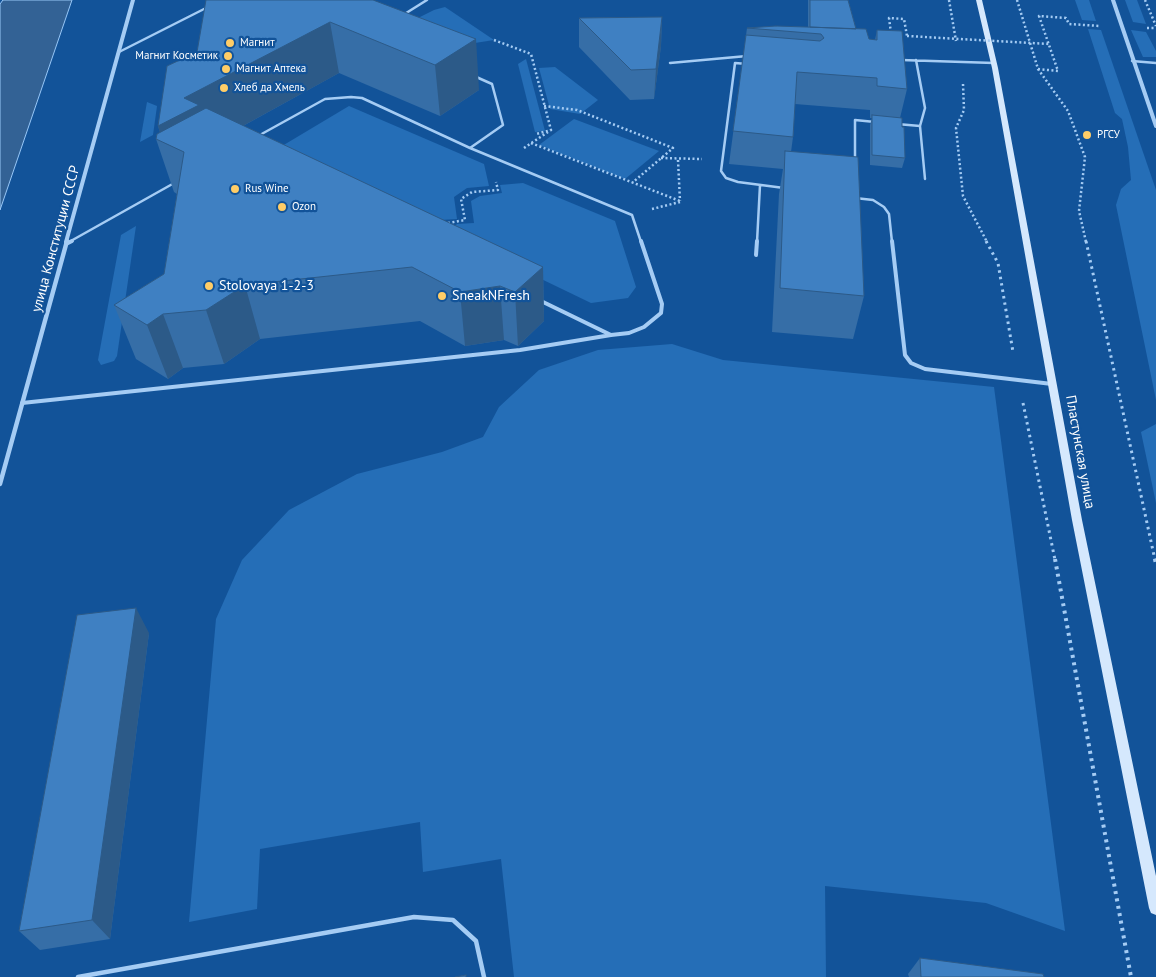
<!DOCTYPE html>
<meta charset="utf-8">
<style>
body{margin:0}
canvas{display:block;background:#125399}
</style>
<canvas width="1156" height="977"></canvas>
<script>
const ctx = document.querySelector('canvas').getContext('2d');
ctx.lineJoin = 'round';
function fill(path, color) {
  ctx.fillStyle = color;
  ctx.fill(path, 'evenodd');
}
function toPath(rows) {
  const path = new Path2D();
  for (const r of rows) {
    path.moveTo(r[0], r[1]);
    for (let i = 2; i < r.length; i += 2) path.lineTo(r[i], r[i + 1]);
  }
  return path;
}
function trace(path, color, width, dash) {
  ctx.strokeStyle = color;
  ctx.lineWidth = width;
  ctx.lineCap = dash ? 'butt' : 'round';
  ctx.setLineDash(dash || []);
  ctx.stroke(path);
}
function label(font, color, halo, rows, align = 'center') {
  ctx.font = font + ' "PT Sans",sans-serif';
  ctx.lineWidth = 4.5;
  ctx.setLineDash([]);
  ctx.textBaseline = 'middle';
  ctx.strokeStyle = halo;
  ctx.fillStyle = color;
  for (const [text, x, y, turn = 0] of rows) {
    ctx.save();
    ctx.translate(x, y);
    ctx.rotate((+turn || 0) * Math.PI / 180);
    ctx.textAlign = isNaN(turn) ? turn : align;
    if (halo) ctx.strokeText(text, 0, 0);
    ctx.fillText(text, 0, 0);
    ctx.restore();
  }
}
const green = toPath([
 [1075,0,1089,0,1096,21,1082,20],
 [1125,0,1137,0,1146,24,1133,22],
 [445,7,494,40,462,45,408,23,434,10],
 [1088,29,1101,30,1156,190,1156,400,1116,205,1121,189,1131,180,1128,147,1122,119,1115,113],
 [1131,30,1146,32,1156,51,1156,57,1143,57],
 [526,59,545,131,535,132,518,64],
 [555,67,598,100,580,114,550,109,539,68],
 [147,102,157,106,153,135,140,142],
 [349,106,484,164,489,186,467,188,454,197,457,219,440,220,272,152],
 [574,119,659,151,625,179,539,145],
 [523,183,615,221,636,287,628,298,591,303,446,233,457,224,474,223,471,201,480,196,502,193,500,185],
 [136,226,117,356,114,361,101,365,98,360,121,235],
 [672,344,723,360,994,387,1065,931,986,903,825,886,826,977,514,977,501,859,423,872,420,822,260,849,257,909,189,922,216,619,242,560,289,510,357,474,442,452,483,437,499,407,539,370,598,350],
 [1156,424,1156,503,1141,432]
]);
const water = toPath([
 [3,0,72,0,0,210,0,4,3,0]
]);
const pathFar2 = toPath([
 [949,0,956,41],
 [1017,0,1038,69,1068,111,1085,157,1079,211,1086,242],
 [1145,0,1156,26],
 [1147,28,1156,28],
 [891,33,889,18,904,19,907,36],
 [494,40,531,54,551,130,536,134],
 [1038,69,1058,71,1039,16,1066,18,1069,24,1100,26],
 [963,84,964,110,956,128,963,196,987,242],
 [544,106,577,110,673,148,632,183],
 [531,143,680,201],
 [524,148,548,132],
 [661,158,702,159],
 [678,160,680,201],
 [652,209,680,202],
 [448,223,465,220,461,199,472,192,498,190,496,182]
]);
const pathFar1 = toPath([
 [986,241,998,263,1013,352],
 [1086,241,1155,560],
 [1023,403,1055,560]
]);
const path = toPath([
 [1055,559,1131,977],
 [1155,559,1156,565]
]);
const laneFar2 = toPath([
 [403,15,427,0],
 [119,52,208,7],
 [901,60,994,63],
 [916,60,925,108,920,126,925,179],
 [1132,61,1156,63],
 [670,63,747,56],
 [747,64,735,63,721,171,726,178,738,182,784,188],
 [897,124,920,126],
 [258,136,325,99,351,97,362,98,470,148,503,125,492,84,474,76],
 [470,148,632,215,641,242],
 [855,160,855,120,875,122],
 [855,198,873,200,884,207,889,214,892,242],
 [69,242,176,182],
 [757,242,760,185]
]);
const laneFar1 = toPath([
 [892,241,905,355,911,363,925,369,1052,384],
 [66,244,72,241],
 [756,255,757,241],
 [541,301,611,335,629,333,644,327,661,313,662,304,641,241],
 [22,403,520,350,611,335]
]);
const lane = toPath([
 [78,977,414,917,453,920,476,941,484,977]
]);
const streetFar1 = toPath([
 [1113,0,1156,126],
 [66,242,133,0]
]);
const street = toPath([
 [0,484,67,241]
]);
const secondary = toPath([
 [976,0,982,0,998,68,1082,520,1156,876,1156,915,1151,913,1149,908,1072,520,992,68,976,0]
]);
const pathBridge = toPath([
 [907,36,1049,44]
]);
const wall = toPath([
 [373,0,479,90,440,116,339,73,243,126,543,267,544,321,518,346,504,340,465,346,420,321,260,339,224,364,183,368,168,379,136,359,114,305,164,274,177,194,174,192,156,139,160,132,158,126,197,52],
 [808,0,848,0,856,29,869,39,875,40,877,30,907,89,900,118,905,158,902,168,870,165,870,125,872,118,870,118,870,110,795,104,793,137,791,152,864,296,853,339,772,332,779,194,783,169,729,164,747,28,808,27],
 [662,17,661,46,654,99,630,100,579,47,579,18],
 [149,633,110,939,40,950,19,931],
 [920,958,1044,977,909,977,908,974]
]);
const shadedWall = toPath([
 [662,17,661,46,654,99,656,69],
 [330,22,339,73,210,144,184,152,163,142,158,126,184,98],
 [476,39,479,90,440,116,435,65],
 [543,267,544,321,518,346,515,292],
 [245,285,260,339,224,364,206,310],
 [500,286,504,340,465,346,460,292],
 [163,314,183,368,168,379,147,325],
 [136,608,149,633,110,939,92,920]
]);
const building = toPath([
 [206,0,373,0,476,39,435,65,330,22,184,98,199,105,158,126,167,66,197,52,206,0],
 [810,0,848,0,856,29,810,27,810,0],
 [662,17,656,69,631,70,579,18,662,17],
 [776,26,866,29,869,39,877,40,877,30,902,31,907,89,877,86,877,78,797,72,793,137,733,131,746,35,820,41,824,38,821,34,747,28,776,26],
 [206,108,543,267,515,292,500,286,460,292,412,267,245,285,206,310,163,314,147,325,114,305,164,274,184,152,156,139,157,134,206,108],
 [872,115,902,118,902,127,904,127,905,158,872,155,872,115],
 [785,151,858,157,864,296,780,288,785,151],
 [136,608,92,920,19,931,77,615,136,608],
 [920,958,1043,974,1044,977,921,977,920,958],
 [466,975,466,977,455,977,466,975]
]);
const markers = [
 [230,43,5,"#ffcd67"],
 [228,56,5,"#ffcd67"],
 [226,69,5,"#ffcd67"],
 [224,88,5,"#ffcd67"],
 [1087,135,5,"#ffcd67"],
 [235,189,5,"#ffcd67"],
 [282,207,5,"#ffcd67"],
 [209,286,5,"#ffcd67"],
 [442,296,5,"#ffcd67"]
];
const farPoinames = [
 ["Магнит",240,43],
 ["Магнит Косметик",218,56,"right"],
 ["Магнит Аптека",236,69],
 ["Хлеб да Хмель",234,88],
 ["РГСУ",1097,135],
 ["Rus Wine",245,189],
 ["Ozon",292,207]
];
const streetNames = [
 ["улица Конституции СССР",56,239,-75],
 ["Пластунская улица",1080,452,80]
];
const poiNames = [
 ["Stolovaya 1-2-3",219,286],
 ["SneakNFresh",452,296]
];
fill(green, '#256eb7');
fill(water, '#336295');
trace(water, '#97c7f7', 1);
trace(pathFar2, '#a5ccf4', 2.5, [2, 2.5]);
trace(pathFar1, '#a5ccf4', 3, [2.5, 4]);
trace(path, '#a5ccf4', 4, [3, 4.5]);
trace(laneFar2, '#a5ccf4', 2.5);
trace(laneFar1, '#a5ccf4', 4);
trace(lane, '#a5ccf4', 4.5);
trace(streetFar1, '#a5ccf4', 4);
trace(street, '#a5ccf4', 4.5);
fill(secondary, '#d5e8fd');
trace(pathBridge, '#a5ccf4', 2.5, [2, 2.5]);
fill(wall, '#366ea7');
fill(shadedWall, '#2c5a88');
fill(building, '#3f80c2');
trace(building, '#2c5a88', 1);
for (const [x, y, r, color] of markers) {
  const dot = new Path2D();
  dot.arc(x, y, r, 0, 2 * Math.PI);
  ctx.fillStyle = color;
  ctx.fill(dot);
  trace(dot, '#125399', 2);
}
label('11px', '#fff', '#125399', farPoinames, 'left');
label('14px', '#fff', '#125399', streetNames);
label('14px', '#fff', '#125399', poiNames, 'left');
</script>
